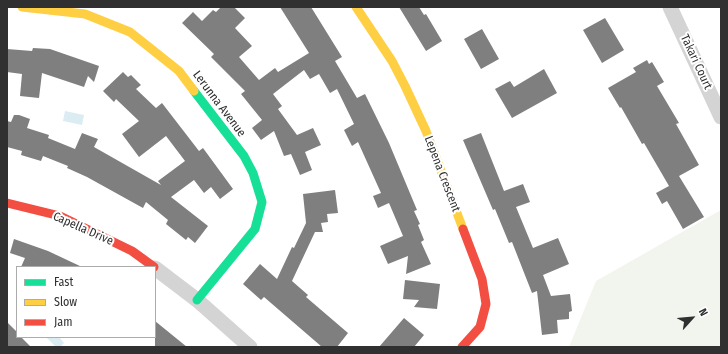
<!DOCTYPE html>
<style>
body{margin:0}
#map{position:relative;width:728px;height:354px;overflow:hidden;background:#fff;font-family:"Fira Sans Condensed",sans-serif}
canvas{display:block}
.frame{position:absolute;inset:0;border:8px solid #303030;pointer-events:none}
.legend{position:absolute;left:16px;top:266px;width:140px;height:72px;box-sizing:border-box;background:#fff;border:1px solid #acacac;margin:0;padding:5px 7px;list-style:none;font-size:12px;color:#303030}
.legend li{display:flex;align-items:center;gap:8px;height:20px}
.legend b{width:20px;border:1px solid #acacac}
.north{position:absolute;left:672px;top:298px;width:40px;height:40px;-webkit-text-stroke:3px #fff;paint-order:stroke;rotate:63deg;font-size:11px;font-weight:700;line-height:16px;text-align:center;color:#303030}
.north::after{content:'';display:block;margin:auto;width:14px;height:18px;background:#303030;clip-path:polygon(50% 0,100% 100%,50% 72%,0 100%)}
</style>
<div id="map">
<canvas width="728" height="354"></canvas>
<div class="frame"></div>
<ul class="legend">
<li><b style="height:5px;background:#16e098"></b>Fast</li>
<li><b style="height:5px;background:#ffcf43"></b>Slow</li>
<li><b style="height:5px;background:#f24e42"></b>Jam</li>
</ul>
<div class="north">N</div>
</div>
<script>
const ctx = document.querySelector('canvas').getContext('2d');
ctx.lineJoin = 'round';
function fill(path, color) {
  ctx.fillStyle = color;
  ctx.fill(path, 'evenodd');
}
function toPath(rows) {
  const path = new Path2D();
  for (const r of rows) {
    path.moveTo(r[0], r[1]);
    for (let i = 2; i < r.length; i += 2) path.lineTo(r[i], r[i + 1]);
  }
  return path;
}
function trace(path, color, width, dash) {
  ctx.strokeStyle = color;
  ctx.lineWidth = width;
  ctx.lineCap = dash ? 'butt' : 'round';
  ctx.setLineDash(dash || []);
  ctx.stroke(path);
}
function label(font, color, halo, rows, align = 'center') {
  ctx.font = font + ' "Fira Sans Condensed",sans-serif';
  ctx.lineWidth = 4;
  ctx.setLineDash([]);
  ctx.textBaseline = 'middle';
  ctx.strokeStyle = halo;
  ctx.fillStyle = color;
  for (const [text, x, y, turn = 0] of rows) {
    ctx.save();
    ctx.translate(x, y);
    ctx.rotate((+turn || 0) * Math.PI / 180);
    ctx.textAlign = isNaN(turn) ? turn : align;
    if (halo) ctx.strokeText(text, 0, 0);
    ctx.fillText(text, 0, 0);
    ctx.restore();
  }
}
const green = toPath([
 [721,210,721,347,569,347,596,281]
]);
const water = toPath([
 [65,111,84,115,82,125,63,121],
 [46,337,59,337,64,343,60,347,56,347]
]);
const building = toPath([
 [221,7,234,7,245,18,235,28,252,46,239,57,259,80,275,68,278,72,309,53,280,7,311,7,342,57,335,61,357,98,365,94,389,143,417,210,414,211,420,224,418,225,424,240,421,242,431,264,406,274,408,256,388,264,380,246,403,236,389,203,378,208,373,196,381,193,358,142,352,146,344,130,354,124,337,89,330,93,319,74,310,79,304,70,273,94,282,106,278,109,297,135,313,128,321,145,305,152,312,170,300,175,291,154,284,156,274,131,261,140,252,128,262,120,241,94,245,91,211,57,214,54,182,23,193,12,202,21,213,10,216,12],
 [399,7,419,7,424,15,426,14,442,41,426,51],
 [605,18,624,50,602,63,583,30],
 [482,29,499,59,481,69,464,39],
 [33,48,50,49,99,66,94,82,88,76,84,87,42,73,39,98,20,96,22,74,7,72,7,49,32,51],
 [647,60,649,64,652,62,664,82,657,86,679,123,676,124,699,165,679,176,704,217,683,229,667,201,662,204,656,193,669,186,644,143,642,144,621,107,620,108,608,88,636,72,633,68],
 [544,69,557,93,512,118,495,89,510,81,514,87],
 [123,72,128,77,131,75,141,85,136,89,156,108,162,103,199,151,203,148,233,189,220,199,211,187,204,193,194,180,171,197,208,226,195,243,188,237,186,240,166,224,168,220,146,202,143,208,87,177,67,168,68,166,43,156,41,161,21,155,22,151,7,147,7,121,11,122,14,115,19,115,30,119,27,128,49,135,48,138,75,149,82,133,98,139,94,147,161,185,158,181,185,161,166,136,139,157,122,134,139,121,116,99,114,102,103,91],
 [481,133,504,191,523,184,530,202,516,207,533,248,558,238,569,264,543,275,551,296,570,294,572,311,569,312,569,319,557,320,558,333,542,335,537,291,532,293,512,242,509,243,495,209,493,210,463,140],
 [335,190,338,213,327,214,328,222,321,223,323,232,315,232,292,281,308,295,306,297,348,333,337,347,322,347,264,297,261,300,243,284,260,264,277,279,292,247,294,248,306,223,303,194],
 [14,239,48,251,82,267,21,267,25,258,10,253],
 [405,280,440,284,437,309,414,307,419,300,403,299],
 [404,318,424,335,414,347,379,347],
 [155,321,187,347,155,347],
 [7,322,17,332,17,337,21,337,31,347,7,347]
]);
const street = toPath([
 [670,7,721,117],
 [155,268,197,300,250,347]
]);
const fast = toPath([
 [194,91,244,156,253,173,262,202,255,229,197,300]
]);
const slow = toPath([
 [22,7,85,14,130,32,179,71,194,91],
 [356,7,392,61,405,86,426,131,463,229]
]);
const jam = toPath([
 [7,203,60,216,132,251,154,267],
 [462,347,480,327,486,304,482,279,463,229]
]);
const streetNames = [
 ["Takari Court",696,62,65],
 ["Lerunna Avenue",219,104,53],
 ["Lepena Crescent",442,174,69],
 ["Capella Drive",83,229,24]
];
fill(green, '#f2f5ed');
fill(water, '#dbecf2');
fill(building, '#7f7f7f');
trace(street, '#d4d4d4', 15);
trace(fast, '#16e098', 9);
trace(slow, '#ffcf43', 9);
trace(jam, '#f24e42', 9);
label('12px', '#303030', '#fff', streetNames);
</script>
